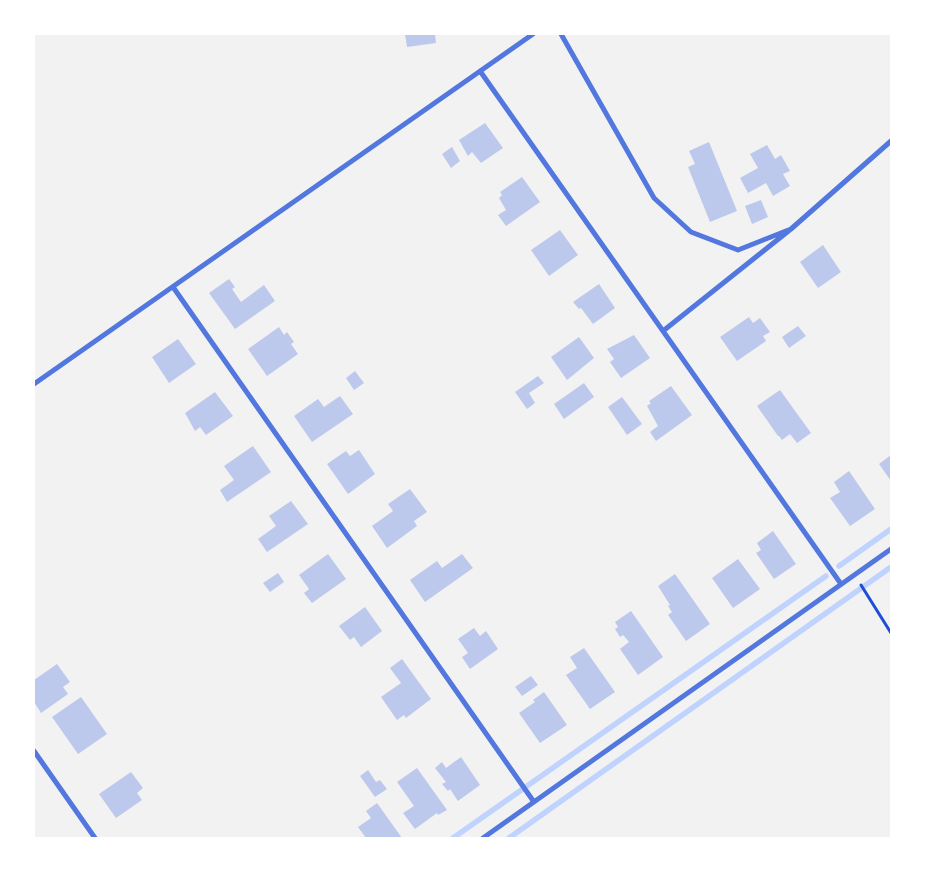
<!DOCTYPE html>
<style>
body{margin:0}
#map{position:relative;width:925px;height:872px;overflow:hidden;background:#f2f2f2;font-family:"Exo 2",sans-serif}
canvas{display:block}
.frame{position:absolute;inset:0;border:35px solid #fff;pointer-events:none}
</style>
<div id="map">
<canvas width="925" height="872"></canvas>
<div class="frame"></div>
</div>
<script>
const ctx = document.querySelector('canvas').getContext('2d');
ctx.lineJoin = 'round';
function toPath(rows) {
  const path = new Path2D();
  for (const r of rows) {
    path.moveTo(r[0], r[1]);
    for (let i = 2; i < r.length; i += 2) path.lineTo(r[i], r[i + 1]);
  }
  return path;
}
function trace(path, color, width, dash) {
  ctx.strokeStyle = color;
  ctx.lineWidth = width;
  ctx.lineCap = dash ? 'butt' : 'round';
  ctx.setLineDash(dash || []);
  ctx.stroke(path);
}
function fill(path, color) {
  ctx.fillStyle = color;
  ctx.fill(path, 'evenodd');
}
const stream = toPath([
 [839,566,891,529],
 [453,838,826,576],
 [509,838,891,567]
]);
const building = toPath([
 [405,34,435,34,436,43,407,47],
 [485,123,503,148,481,163,472,152,468,156,459,140],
 [709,142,737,211,710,222,688,167,695,164,689,151],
 [767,145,775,159,781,155,790,171,783,174,790,186,773,196,766,183,748,193,740,178,758,168,750,154],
 [452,147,460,161,451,168,442,154],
 [522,177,540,202,506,226,498,215,506,210,499,198,502,195,500,192],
 [761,200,768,217,752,224,745,206],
 [560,230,578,255,549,276,531,250],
 [823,245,841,272,818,288,800,262],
 [229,279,235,287,232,289,241,302,264,285,275,301,235,329,209,293],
 [599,284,615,308,593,324,581,308,579,309,573,302],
 [749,317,753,323,760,318,770,332,763,336,766,341,737,361,720,337],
 [798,326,806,336,789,348,782,337],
 [279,327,284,335,287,332,294,342,291,344,298,354,267,376,248,349],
 [634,335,650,358,621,378,610,362,614,359,607,349],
 [579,337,594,358,567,380,551,357],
 [178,339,196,364,169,383,152,357],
 [355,371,364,383,354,390,346,378],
 [538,376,544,383,529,393,535,403,527,409,515,392],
 [584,383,594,397,564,419,554,404],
 [671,386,692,415,656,441,650,432,658,426,647,406,651,403,649,401],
 [780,390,811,433,797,443,790,434,782,440,779,436,778,436,757,406],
 [215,392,233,416,206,435,200,427,195,431,185,413],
 [340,396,353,414,312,442,294,416,318,399,324,407],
 [622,397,642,424,627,435,608,407],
 [253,446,271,472,227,502,220,490,234,480,224,466],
 [359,450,375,474,348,494,327,464,346,451,350,456],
 [891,455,891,481,879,464],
 [849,471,875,509,850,526,830,498,840,492,834,482],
 [410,489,427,512,414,521,417,526,387,548,372,526,393,511,388,504],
 [291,501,308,524,267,552,258,539,276,526,269,516],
 [773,531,796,564,774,579,756,553,761,550,757,543],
 [328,554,346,579,312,603,304,593,309,589,299,575],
 [462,554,473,568,425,602,410,580,437,561,442,568],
 [738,559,760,589,733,608,712,578],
 [278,573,284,582,270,592,263,583],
 [675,574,710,624,686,641,668,615,672,612,668,606,670,605,658,586],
 [365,607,382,631,361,647,354,637,350,640,339,626],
 [631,611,663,657,638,675,620,649,629,642,623,635,620,637,615,629,618,627,615,622],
 [474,628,480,636,486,631,498,649,470,669,462,657,468,653,458,639],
 [584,648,615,692,590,709,566,675,577,668,570,657],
 [402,659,431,699,406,718,404,715,397,720,381,697,401,683,390,668],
 [57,664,70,682,63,687,68,694,41,713,34,702,34,680],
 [531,676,538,685,522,696,515,687],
 [544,692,567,725,540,743,519,713,535,702,533,700],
 [81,697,107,734,78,754,52,717],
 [461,757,480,785,458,801,450,789,448,791,442,784,446,782,435,768,442,762,446,768],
 [417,768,447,810,438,815,437,813,415,829,403,813,414,806,397,782],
 [368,770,376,782,380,780,387,789,375,797,360,776],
 [131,772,143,788,137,793,142,800,116,818,99,794],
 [377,803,402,838,366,838,358,827,371,818,366,811]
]);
const path = toPath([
 [861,585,891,633]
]);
const minor = toPath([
 [561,34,654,198,691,232,738,250,791,229],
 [480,71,841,584],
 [173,287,534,802],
 [663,331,791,229,891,141],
 [34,384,533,34],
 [34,751,95,838],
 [483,838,891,549]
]);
trace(stream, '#bfd3fe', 5.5);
fill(building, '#bdc9ec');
trace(path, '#1d4ed8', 3);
trace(minor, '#5277de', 5);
</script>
